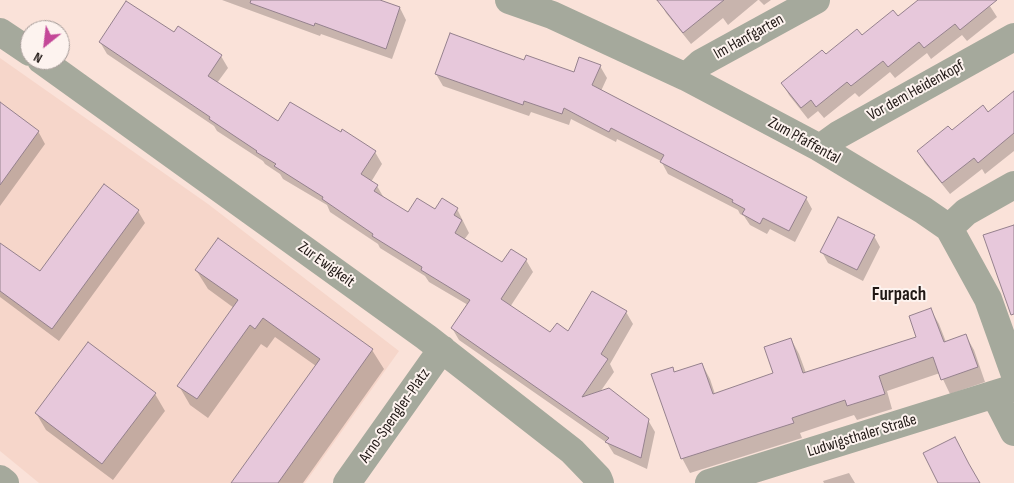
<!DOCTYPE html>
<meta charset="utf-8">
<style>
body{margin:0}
#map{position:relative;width:1014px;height:483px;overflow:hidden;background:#fae2d9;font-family:"Sofia Sans Condensed",sans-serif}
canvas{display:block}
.north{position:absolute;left:20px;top:20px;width:50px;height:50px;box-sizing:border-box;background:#fdf3ef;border:1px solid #a59b98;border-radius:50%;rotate:209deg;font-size:14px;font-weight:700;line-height:20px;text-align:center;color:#201815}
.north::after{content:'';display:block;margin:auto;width:18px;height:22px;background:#c44898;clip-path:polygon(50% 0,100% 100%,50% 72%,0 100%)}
</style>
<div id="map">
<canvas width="1014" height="483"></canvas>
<div class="north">N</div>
</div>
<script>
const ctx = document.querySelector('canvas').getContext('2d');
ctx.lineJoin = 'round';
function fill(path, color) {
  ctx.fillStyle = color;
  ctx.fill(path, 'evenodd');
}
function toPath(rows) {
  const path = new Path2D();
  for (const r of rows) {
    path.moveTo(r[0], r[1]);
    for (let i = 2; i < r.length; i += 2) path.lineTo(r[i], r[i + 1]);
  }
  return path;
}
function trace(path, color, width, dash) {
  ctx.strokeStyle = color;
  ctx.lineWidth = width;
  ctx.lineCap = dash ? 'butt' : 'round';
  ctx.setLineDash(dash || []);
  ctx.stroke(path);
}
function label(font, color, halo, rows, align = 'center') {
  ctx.font = font + ' "Sofia Sans Condensed",sans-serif';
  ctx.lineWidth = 4;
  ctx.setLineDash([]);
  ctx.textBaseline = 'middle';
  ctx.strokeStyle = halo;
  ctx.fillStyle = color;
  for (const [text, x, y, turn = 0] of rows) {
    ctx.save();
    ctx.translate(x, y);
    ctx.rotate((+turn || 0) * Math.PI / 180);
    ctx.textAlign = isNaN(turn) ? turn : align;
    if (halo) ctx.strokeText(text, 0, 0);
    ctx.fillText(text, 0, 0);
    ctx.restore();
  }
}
const built = toPath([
 [0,58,208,204,399,351,305,483,39,483,0,451]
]);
const shadow = toPath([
 [222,0,376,0,400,8,406,20,392,59,321,34,320,36],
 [661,0,758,0,728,25,723,18,691,44,666,13,660,1],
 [759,0,771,0,764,5],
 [920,0,986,0,997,17,967,41,962,35,931,59,927,53,895,78,890,72,859,97,855,93,824,118,818,111,808,119,789,95,782,83,825,56,898,18],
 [175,34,221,56,228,68,217,83,278,122,341,133,343,130,375,152,382,164,371,182,377,186,384,198,409,214,457,209,469,233,464,240,503,264,526,260,533,272,510,307,551,334,569,333,626,312,633,324,610,364,614,372,600,392,648,420,655,432,647,469,614,454,607,443,459,340,452,328,468,305,429,282,425,276,380,248,378,244,330,212,327,205,283,179,280,174,265,164,263,161,217,131,214,126,107,54,100,42],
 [525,62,575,74,600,66,607,78,601,91,806,198,812,209,795,242,770,229,767,234,750,225,744,216,740,214,738,210,668,174,661,161,617,139,616,142,571,119,569,125,531,112,529,116,443,86,436,74],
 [1014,93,1014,151,985,174,982,169,950,194,925,163,918,151,988,113],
 [0,111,38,131,45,144,0,206],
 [138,211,145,223,59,341,0,297,0,244,40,273],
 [874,236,880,247,863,281,828,263,822,252],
 [218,240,372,350,384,369,303,483,232,483,316,366,275,337,267,348,261,344,208,418,190,405,179,386,234,308,208,289,196,270],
 [931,310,939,324,946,342,966,336,974,350,985,382,950,394,940,373,887,391,892,409,857,420,854,415,800,433,802,438,690,473,682,458,672,368,675,373,702,364,710,379,715,394,775,374,791,339,799,354,806,373,918,338],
 [155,394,165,411,113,480,46,430,36,413],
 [849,473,855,483,824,483,823,481]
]);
const building = toPath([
 [251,0,380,0,400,7,386,49,315,23,314,26,250,3,251,0],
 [657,0,724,0,683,33,657,0],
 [918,0,997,0,960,30,955,24,924,48,919,42,888,67,883,61,851,86,847,82,816,107,811,100,801,108,781,83,822,50,826,54,857,29,862,35,893,10,898,16,918,0],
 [126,1,174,32,178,26,222,55,208,76,278,121,290,102,341,132,342,129,376,151,361,174,378,185,374,191,408,212,417,198,435,209,442,198,458,208,454,215,462,220,455,233,502,262,511,249,527,259,501,299,550,332,557,323,568,331,592,291,627,311,601,354,608,359,582,397,609,388,649,419,641,458,605,442,609,438,451,328,470,300,421,270,422,267,372,236,373,234,322,199,323,197,274,166,276,164,256,152,257,151,209,119,210,117,99,42,126,1],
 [450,33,524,60,526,55,574,72,579,57,601,65,592,85,807,197,789,231,763,218,760,224,742,214,745,209,732,202,733,200,660,162,664,155,611,128,609,132,564,108,562,114,524,101,523,105,435,74,450,33],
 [1014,91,1014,133,978,163,974,158,942,183,917,151,948,126,952,130,983,105,988,112,1014,91],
 [0,102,39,131,0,185,0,102],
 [104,184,139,210,52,329,0,291,0,243,40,271,104,184],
 [838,217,875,235,857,270,820,252,838,217],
 [1014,225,1014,314,1011,315,983,235,1014,225],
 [218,238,373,349,278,483,231,483,320,359,263,318,255,329,250,325,197,399,177,386,238,300,195,270,218,238],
 [931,308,944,342,966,334,978,367,941,380,933,357,879,376,885,394,847,406,845,400,792,418,794,423,681,459,651,374,673,367,674,372,702,363,713,394,773,373,764,347,791,338,803,373,916,337,909,316,931,308],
 [88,342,156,393,102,464,35,413,88,342],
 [955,437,969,464,980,483,938,483,923,453,955,437]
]);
const minor = toPath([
 [509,0,552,15,686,77,820,148,923,210,949,228,988,299,1014,372],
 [0,32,30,52],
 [41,60,426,337,572,451,598,478,600,483],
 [686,77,701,63,816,0],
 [820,148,838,135,1014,37],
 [949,228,966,212,1014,185],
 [995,395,1014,432],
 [0,479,5,483],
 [347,483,442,349],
 [709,483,1014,388]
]);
const streetNames = [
 ["Im Hanfgarten",749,37,-29],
 ["Vor dem Heidenkopf",916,91,-29],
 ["Zum Pfaffental",804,141,29],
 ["Zur Ewigkeit",326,265,36],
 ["Arno-Spengler-Platz",395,416,-55],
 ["Ludwigsthaler Straße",862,436,-17]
];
const quarterNames = [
 ["Furpach",899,295]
];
fill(built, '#f6d6ca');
fill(shadow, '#0003');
fill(building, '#e7c8db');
trace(building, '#95818d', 1);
trace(minor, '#a5a99c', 28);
label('16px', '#201815', '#fdf3ef', streetNames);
label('bold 19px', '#201815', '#fdf3ef', quarterNames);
</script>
